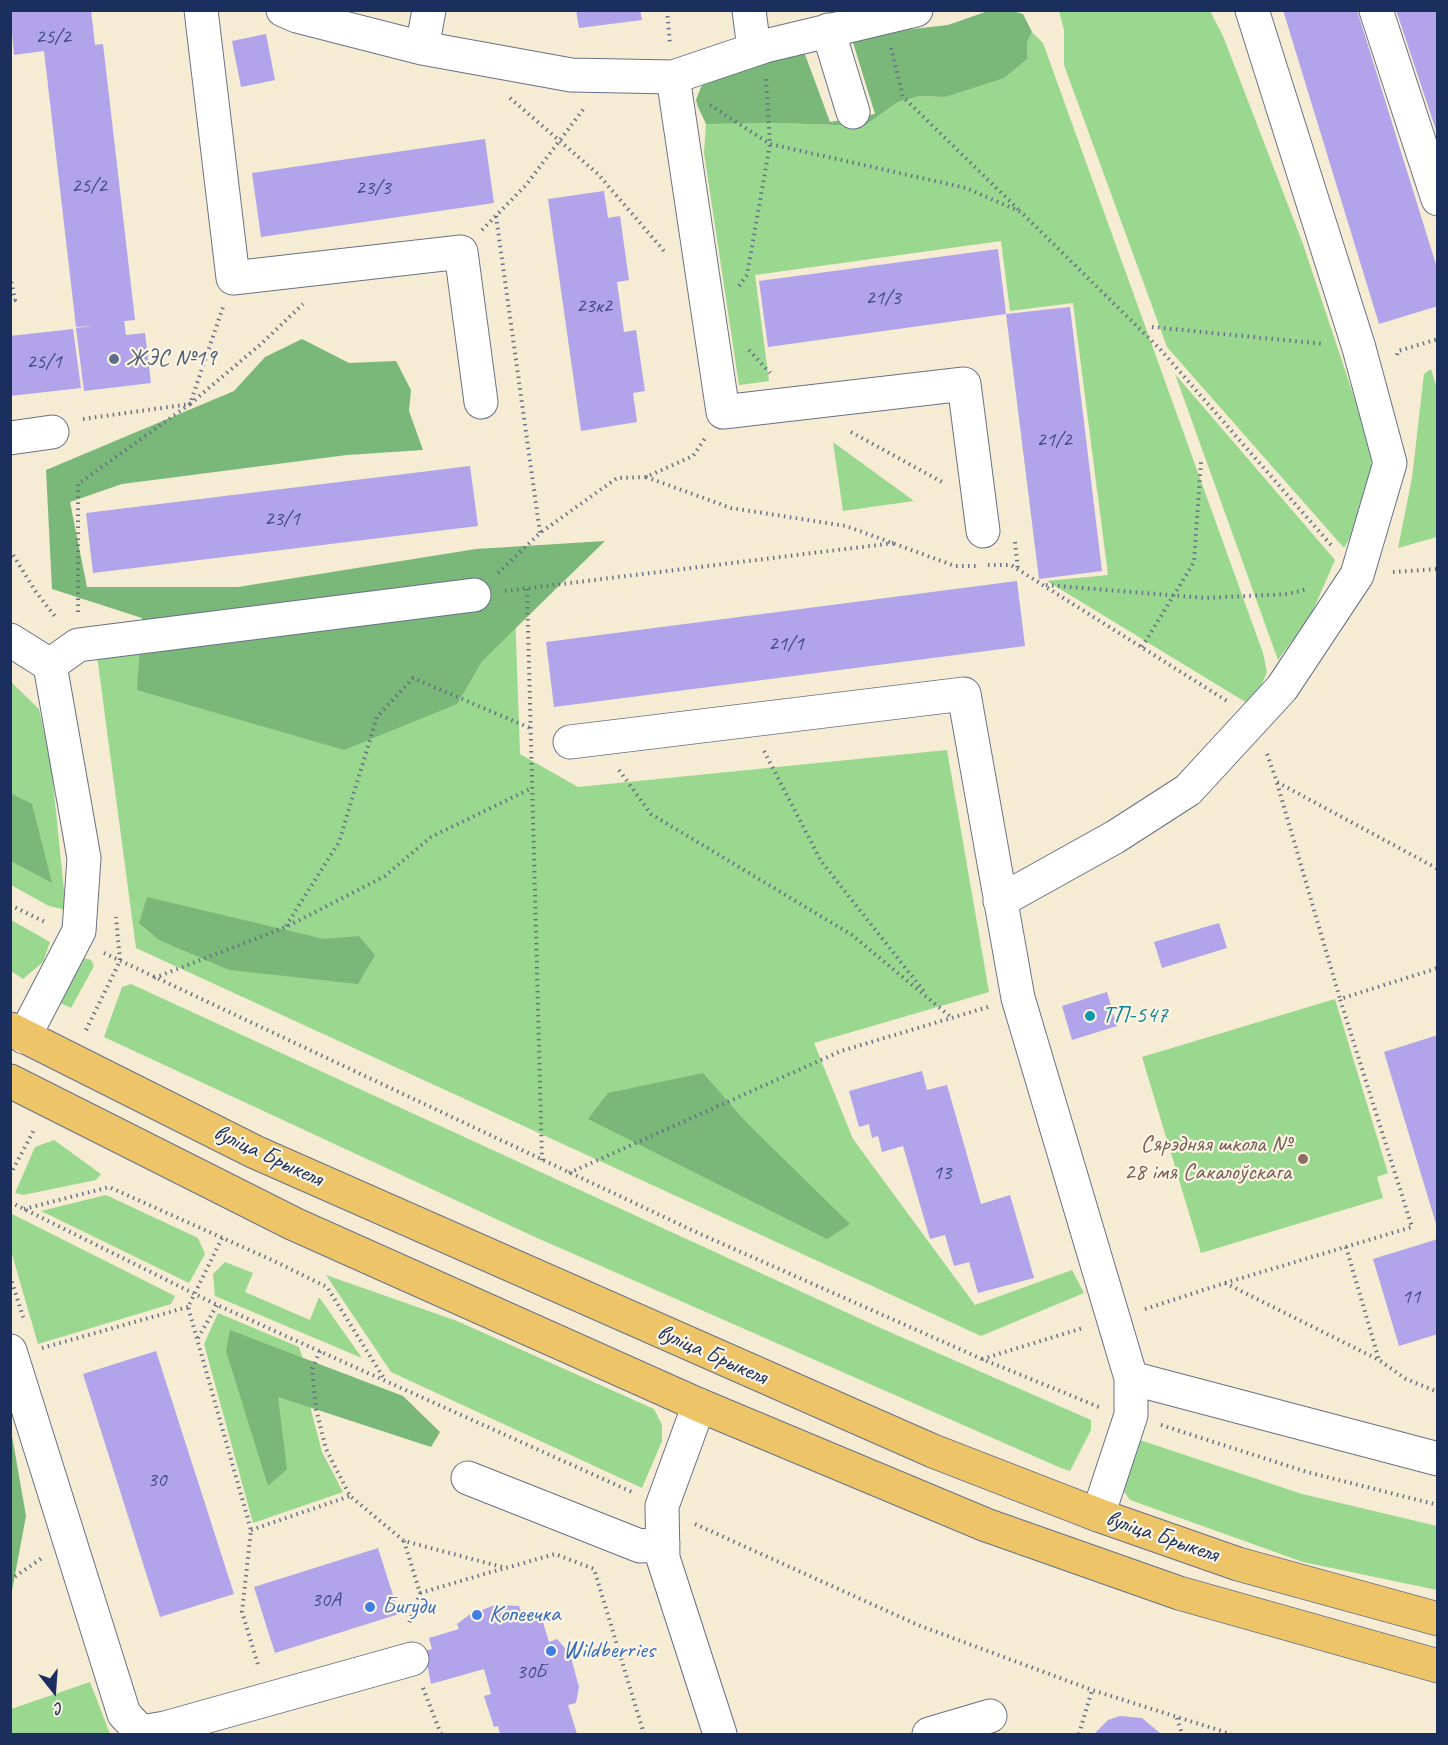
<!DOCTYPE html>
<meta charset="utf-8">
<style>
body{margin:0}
#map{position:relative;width:1448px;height:1745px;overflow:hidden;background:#f6ebd3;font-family:Caveat,sans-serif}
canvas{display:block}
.frame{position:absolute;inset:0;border:12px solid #1b2f5e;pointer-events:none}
.north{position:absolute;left:24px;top:1661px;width:60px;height:60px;-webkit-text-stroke:4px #fcf5e5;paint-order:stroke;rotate:163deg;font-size:16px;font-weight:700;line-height:24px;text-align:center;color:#1b2f5e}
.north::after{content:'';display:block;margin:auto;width:21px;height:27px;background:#1b2f5e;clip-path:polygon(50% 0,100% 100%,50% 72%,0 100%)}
</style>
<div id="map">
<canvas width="1448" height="1745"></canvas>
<div class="frame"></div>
<div class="north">С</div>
</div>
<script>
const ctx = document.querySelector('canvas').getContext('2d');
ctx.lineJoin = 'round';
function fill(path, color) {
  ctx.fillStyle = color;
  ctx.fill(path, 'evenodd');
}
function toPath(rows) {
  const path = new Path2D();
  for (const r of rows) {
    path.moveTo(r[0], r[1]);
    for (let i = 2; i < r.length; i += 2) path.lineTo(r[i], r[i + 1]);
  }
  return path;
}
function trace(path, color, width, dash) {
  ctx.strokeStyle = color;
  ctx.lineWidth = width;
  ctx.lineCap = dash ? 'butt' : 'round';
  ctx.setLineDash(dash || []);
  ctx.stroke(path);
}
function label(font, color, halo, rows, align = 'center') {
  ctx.font = font + ' Caveat,sans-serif';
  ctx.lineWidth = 4.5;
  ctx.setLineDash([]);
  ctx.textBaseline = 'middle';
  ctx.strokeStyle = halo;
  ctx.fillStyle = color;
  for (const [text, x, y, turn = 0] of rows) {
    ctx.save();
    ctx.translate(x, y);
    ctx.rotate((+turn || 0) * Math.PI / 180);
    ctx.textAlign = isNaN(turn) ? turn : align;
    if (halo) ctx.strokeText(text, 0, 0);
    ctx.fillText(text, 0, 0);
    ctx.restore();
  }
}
const green = toPath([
 [1059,11,1210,11,1223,36,1303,244,1370,445,1372,472,1368,506,1344,548,1167,347,1064,65,1064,30],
 [1032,32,1043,43,1263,653,1267,672,1261,686,1247,703,1047,581,1108,575,1073,303,1010,311,1001,241,755,275,769,381,739,385,704,153,706,124,779,123,864,126,898,102,919,96,945,97,1027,59,1027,42],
 [1431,369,1438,391,1437,537,1398,548,1412,478,1424,374],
 [1175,374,1335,560,1311,615,1278,660],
 [833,442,914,501,843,511],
 [515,611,520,754,578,787,947,750,989,992,814,1043,853,1139,975,1305,1072,1270,1084,1293,981,1336,136,948,97,656],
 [10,681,39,709,51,763,66,910,49,906,11,885],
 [11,920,50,942,43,962,23,979,11,971],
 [84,958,91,960,94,966,71,1008,60,1003],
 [131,984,876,1326,1091,1420,1091,1430,1070,1471,1061,1468,535,1237,104,1037,122,987],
 [1335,999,1388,1173,1377,1177,1383,1198,1201,1253,1142,1057],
 [54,1140,101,1174,96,1180,23,1195,15,1193,35,1147],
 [106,1195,198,1238,205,1254,189,1283,41,1211],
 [10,1213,175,1296,171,1304,38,1344,11,1251],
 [225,1262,253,1273,245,1292,310,1320,319,1297,362,1358,215,1296,213,1274],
 [326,1275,457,1321,654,1409,662,1425,662,1441,642,1488,391,1372],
 [218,1313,299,1347,307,1371,311,1410,322,1452,343,1492,253,1523,204,1344],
 [1140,1440,1302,1494,1437,1526,1437,1590,1303,1562,1130,1500,1122,1489],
 [90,1682,110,1734,11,1734,11,1709]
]);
const forest = toPath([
 [991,10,1013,11,1023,14,1032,32,1027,42,1027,59,1004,78,945,97,919,96,898,102,864,126,779,123,706,124,698,107,696,100,701,87,719,71,803,49,830,122,875,114,851,36,948,25],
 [302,339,349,363,396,361,411,390,409,411,423,450,347,455,122,484,70,502,87,587,238,587,476,549,605,541,482,661,457,704,344,750,137,690,142,618,52,589,46,470,234,391,265,357],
 [10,793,32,804,52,883,11,861],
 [147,897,324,939,359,936,375,955,358,984,229,970,159,940,139,923],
 [703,1073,745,1121,850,1224,827,1239,588,1119,608,1093],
 [230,1330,403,1396,440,1432,431,1447,278,1397,287,1469,268,1486,226,1351],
 [11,1430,26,1516,11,1596,10,1596]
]);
const building = toPath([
 [10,10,91,10,95,45,103,44,135,320,124,321,126,335,145,333,151,383,84,391,76,328,92,326,76,327,44,51,14,55],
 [576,10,640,10,642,20,579,28],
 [1283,10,1357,10,1438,271,1438,306,1379,324],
 [1396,10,1438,10,1438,133,1437,133],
 [266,34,275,80,241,87,232,41],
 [485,139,494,203,261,237,252,173],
 [604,191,608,218,620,216,629,280,617,282,624,332,636,330,645,391,633,393,637,422,581,431,548,199],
 [998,249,1006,314,1070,307,1102,571,1039,579,1006,314,768,347,759,281],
 [73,329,81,388,10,396,10,336],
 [470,466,478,526,93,573,86,513],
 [1017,581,1025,646,554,707,546,642],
 [1219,923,1227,948,1162,968,1154,942],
 [1107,992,1117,1026,1072,1040,1062,1006],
 [1438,1035,1438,1226,1437,1227,1384,1052],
 [922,1071,927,1090,947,1085,981,1204,1010,1195,1034,1278,978,1293,969,1262,954,1266,945,1235,930,1239,903,1146,882,1152,878,1136,872,1138,869,1124,859,1127,849,1091],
 [1438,1239,1438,1334,1399,1346,1373,1259],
 [156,1351,234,1594,160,1617,83,1374],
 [378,1548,399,1614,275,1653,254,1587],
 [495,1605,519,1606,524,1620,541,1616,549,1642,557,1639,570,1654,579,1687,576,1703,568,1705,577,1734,500,1734,498,1726,494,1727,484,1696,491,1694,484,1669,431,1684,425,1651,432,1649,429,1638,459,1629,457,1624,469,1615],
 [1120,1716,1142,1718,1161,1734,1094,1734,1108,1720]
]);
const path = toPath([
 [667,10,670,44],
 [891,48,903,97,1019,210],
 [510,98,598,174,664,251],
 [710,105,770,144,966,188,1021,212,1160,349,1331,545],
 [496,216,540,533],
 [482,230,526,185,585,107],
 [10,276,15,300,10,301],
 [739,286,747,275,770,144,766,79],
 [1152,327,1324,344],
 [749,350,770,373],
 [1397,355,1398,351,1438,339],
 [83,419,190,404,261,344,303,304],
 [851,432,942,482],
 [646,477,731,508,846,526,955,566,978,566],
 [1015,542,1018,570],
 [10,550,36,592,57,619],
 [988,565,1011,565,1227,701],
 [1393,572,1438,569],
 [498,573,540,533,617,478,646,477,693,456,706,437],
 [1046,585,1205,598,1288,594,1307,589],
 [527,589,542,1161],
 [505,591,894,543],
 [78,612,78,484,190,404,223,307],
 [1142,647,1194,562,1201,462],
 [764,751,821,861,926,994],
 [1267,754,1277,782,1438,869],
 [619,770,651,814,852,935,952,1018],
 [1277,783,1340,999],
 [10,905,47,923],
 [286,926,339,842,377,717,413,678,530,728],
 [104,953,698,1233,982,1359,1099,1407],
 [154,978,286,927,385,876,431,837,532,788],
 [86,1030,120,961,116,917],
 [569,1173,841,1051,988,1007],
 [10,1175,34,1130],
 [10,1202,217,1305,632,1492],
 [24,1209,109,1187,274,1261,327,1287,385,1380],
 [222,1238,188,1307,251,1530,242,1612,259,1668],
 [1346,1247,1379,1360],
 [10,1276,24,1320],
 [1225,1283,1412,1227,1340,999,1438,968],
 [1145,1309,1225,1283,1379,1360,1406,1379,1438,1392],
 [198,1338,217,1305],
 [42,1348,188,1307],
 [320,1351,312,1369,316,1409,326,1449,350,1496,404,1541,506,1568,555,1554,594,1569,644,1734],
 [982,1359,1083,1328],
 [1161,1425,1307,1472,1438,1505],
 [695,1524,918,1625,1092,1690,1231,1734],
 [251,1530,350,1496],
 [404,1541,420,1593,408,1626],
 [10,1580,42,1558],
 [420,1593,505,1568],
 [423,1688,441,1734],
 [1177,1718,1182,1734],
 [1079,1734,1092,1690]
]);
const minor = toPath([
 [201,10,233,278,461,252,481,402],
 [283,10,297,16,422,48,571,75,673,77,765,46,916,10],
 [749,10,754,49],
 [1376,10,1438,199],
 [828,30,853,112],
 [422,48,429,10],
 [673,77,723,412,964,384,983,531],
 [10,438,52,432],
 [10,640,50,665,78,645,474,595],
 [570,742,964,694,1018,998,1131,1378,1131,1415,1098,1515],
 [1000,901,1115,837,1188,790,1282,688,1357,575,1390,463,1359,348,1252,10],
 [24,1037,79,931,84,858,50,665],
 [10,1351,124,1714,143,1734],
 [1131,1378,1438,1459],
 [699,1405,662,1506,663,1558,720,1734],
 [468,1478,640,1546,663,1544],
 [142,1732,165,1728,412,1659],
 [929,1734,990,1716]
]);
const major = toPath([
 [10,1029,255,1152,933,1451,1098,1515,1238,1564,1438,1619],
 [10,1081,294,1224,699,1405,986,1525,1179,1593,1438,1666]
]);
const markers = [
 [114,359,6,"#5c6f8a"],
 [1090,1016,6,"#0f9aa8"],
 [1303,1159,6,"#8d6e63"],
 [370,1607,6,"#3f7fe0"],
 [477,1615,6,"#3f7fe0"],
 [551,1651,6,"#3f7fe0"]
];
const numberNames = [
 ["25/2",53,37],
 ["25/2",89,186],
 ["23/3",373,188],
 ["21/3",883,298],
 ["23к2",594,306],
 ["25/1",44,362],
 ["21/2",1054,440],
 ["23/1",282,519],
 ["21/1",786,644],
 ["13",942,1173],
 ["11",1411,1297],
 ["30",157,1480],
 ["30А",326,1600],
 ["30Б",531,1672]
];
const serviceNames = [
 ["ЖЭС №19",126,359]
];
const cultureNames = [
 ["ТП-547",1102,1016]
];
const educationNames = [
 ["Сярэдняя школа №",1291,1145],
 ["28 імя Сакалоўскага",1291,1173]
];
const streetNames = [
 ["вуліца Брыкеля",268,1156,25],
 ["вуліца Брыкеля",712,1355,24],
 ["вуліца Брыкеля",1162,1537,19]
];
const shopNames = [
 ["Бигуди",382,1607],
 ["Копеечка",489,1615],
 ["Wildberries",563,1651]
];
fill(green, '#99d88e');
fill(forest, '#7ab879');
fill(building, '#b1a4eb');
trace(minor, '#687187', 35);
trace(major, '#687187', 35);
trace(path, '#687187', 4, [1.5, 4.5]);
trace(minor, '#fff', 33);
trace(major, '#eec469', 33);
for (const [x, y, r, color] of markers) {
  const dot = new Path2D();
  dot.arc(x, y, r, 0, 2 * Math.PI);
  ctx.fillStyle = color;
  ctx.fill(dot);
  trace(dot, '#fcf5e5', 2);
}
label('21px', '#404c81', null, numberNames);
label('24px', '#4e5e75', '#fcf5e5', serviceNames, 'left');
label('24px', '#0d838f', '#fcf5e5', cultureNames, 'left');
label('24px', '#785e54', '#fcf5e5', educationNames, 'right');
label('24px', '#1b2f5e', '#fcf5e5', streetNames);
label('24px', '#366cbe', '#fcf5e5', shopNames, 'left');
</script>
